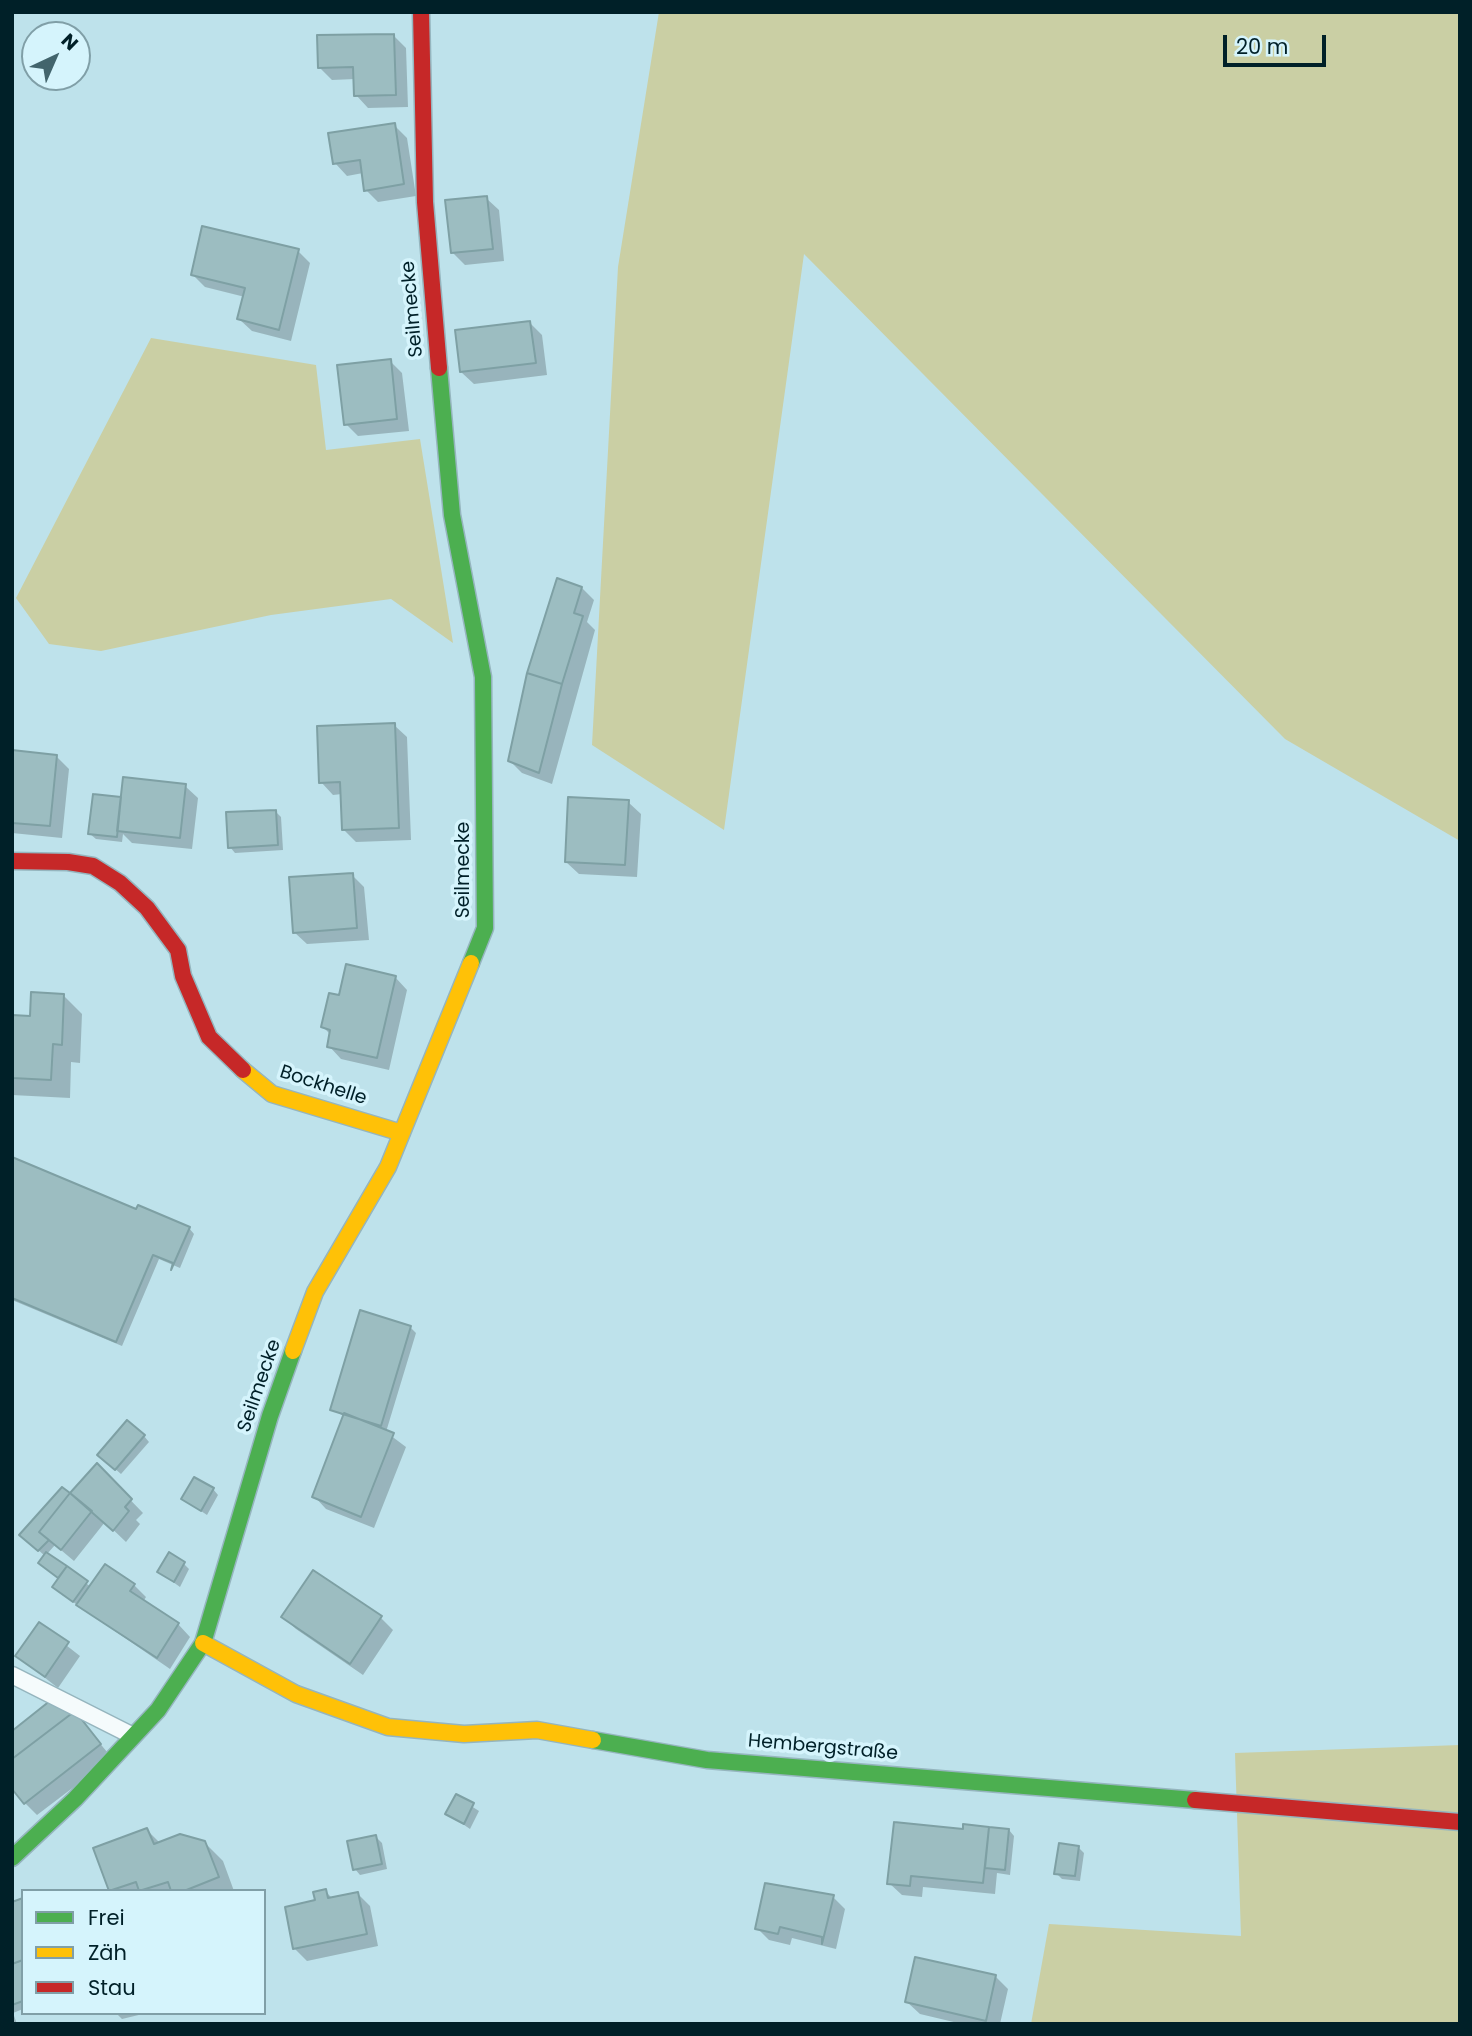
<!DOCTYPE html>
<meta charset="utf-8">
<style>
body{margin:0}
#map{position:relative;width:1472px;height:2036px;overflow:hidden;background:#bee2eb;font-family:Poppins,sans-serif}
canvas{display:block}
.frame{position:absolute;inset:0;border:14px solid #002028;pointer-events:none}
.legend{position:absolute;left:21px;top:1889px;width:245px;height:126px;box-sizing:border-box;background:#d5f4fc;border:2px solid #809fa7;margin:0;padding:9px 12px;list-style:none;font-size:21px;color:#002028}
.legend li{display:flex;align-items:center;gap:14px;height:35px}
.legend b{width:35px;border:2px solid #809fa7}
.north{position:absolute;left:21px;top:21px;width:70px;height:70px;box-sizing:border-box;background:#d5f4fc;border:2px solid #809fa7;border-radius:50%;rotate:44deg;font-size:19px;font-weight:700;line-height:28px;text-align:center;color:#002028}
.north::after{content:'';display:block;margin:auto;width:24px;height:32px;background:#42646c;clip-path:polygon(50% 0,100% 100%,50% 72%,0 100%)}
.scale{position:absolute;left:1223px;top:35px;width:103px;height:32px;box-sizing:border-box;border:4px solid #002028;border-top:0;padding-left:9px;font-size:21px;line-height:24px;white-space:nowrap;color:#002028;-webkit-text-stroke:5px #d5f4fc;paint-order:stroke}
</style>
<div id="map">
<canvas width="1472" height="2036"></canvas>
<div class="frame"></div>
<ul class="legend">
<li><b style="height:9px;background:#4caf50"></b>Frei</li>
<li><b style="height:9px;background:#ffc107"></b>Zäh</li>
<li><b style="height:9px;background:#c62828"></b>Stau</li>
</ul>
<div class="north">N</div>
<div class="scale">20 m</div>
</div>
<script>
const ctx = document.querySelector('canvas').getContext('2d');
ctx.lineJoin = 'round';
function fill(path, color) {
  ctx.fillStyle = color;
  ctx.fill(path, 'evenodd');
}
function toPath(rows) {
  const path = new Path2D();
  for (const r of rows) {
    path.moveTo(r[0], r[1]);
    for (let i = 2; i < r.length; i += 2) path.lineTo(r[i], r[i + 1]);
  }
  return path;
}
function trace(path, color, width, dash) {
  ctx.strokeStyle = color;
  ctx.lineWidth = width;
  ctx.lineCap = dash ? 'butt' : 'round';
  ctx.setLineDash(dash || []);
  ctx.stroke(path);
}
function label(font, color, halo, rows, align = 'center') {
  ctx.font = font + ' Poppins,sans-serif';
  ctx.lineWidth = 7;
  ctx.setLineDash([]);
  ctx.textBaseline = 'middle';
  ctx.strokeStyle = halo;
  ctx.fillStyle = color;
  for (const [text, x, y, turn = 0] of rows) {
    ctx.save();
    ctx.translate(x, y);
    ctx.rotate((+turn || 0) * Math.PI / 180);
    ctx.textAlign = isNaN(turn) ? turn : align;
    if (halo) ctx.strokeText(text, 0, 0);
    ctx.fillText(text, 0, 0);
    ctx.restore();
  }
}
const green = toPath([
 [659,12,1460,12,1460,841,1285,739,804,254,724,830,592,745,618,267],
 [151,338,316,365,326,450,420,439,453,643,391,599,271,615,101,651,49,644,16,598],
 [1460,1745,1460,2024,1031,2024,1049,1924,1241,1936,1235,1753]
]);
const shadow = toPath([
 [343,12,384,12,384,13],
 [393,35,406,48,408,107,368,108,356,95,355,79,332,80,319,67],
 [394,125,407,138,416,196,378,202,366,190,363,173,347,176,335,163],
 [486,198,499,210,504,261,465,265,452,252],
 [298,251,310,263,291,341,252,331,239,319,245,297,205,287,193,275],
 [530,323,542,335,547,375,474,384,461,372],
 [390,361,402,373,409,431,358,436,346,424],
 [582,588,594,600,587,622,595,630,552,784,522,773,509,760],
 [394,725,407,737,411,840,356,842,344,830,342,794,333,795,321,782],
 [12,752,56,756,69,769,62,838,12,833],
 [185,786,198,798,192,849,132,843,123,834,122,842,96,839,90,834,123,800],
 [628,802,641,814,637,877,579,874,566,862],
 [275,811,281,817,283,850,235,853,230,847],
 [352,875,364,887,369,940,307,944,294,932],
 [395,977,407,990,389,1070,341,1059,329,1046,331,1035,323,1027,340,997],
 [63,995,82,1014,80,1063,71,1062,70,1098,12,1095,12,1017,32,1018],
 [12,1159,137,1212,189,1228,194,1234,180,1268,159,1259,122,1346,12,1300],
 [410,1327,416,1333,386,1432,406,1447,374,1528,326,1509,314,1496,345,1417,332,1409],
 [144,1436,149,1442,121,1474,105,1460],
 [109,1478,143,1513,136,1520,140,1524,126,1542,105,1522,74,1561,55,1545,47,1554,91,1587,134,1585,146,1597,143,1602,178,1624,190,1637,170,1669,60,1593,54,1587,60,1579,46,1569,45,1556,27,1540,71,1497],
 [213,1489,218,1495,207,1515,183,1499],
 [183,1563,189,1569,180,1587,159,1572],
 [314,1572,381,1618,393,1630,363,1675,296,1629,283,1617],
 [39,1624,80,1656,58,1688,17,1656],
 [74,1712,112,1758,37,1815,25,1803],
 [457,1797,479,1811,470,1829,448,1814],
 [965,1826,1009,1830,1014,1836,1010,1875,997,1873,995,1894,923,1887,922,1897,902,1895,889,1883,965,1831],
 [147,1830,161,1844,204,1842,223,1861,234,1891,111,1891,95,1849],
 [376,1837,382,1843,387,1869,360,1875,355,1869],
 [1078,1847,1084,1853,1080,1881,1062,1879,1056,1873],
 [325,1891,333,1899,358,1894,370,1906,378,1946,307,1961,294,1948],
 [833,1897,845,1909,836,1949,792,1938,790,1945,769,1940,757,1928],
 [12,1903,23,1962,23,2009,13,2013,17,2024,12,2024],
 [917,1960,996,1977,1008,1989,1000,2024,962,2024,920,2014,907,2002],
 [116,2013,147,2013,122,2019]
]);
const building = toPath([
 [394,34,396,95,354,96,353,67,318,68,317,35,394,34],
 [395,123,404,184,364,191,360,160,333,164,328,133,395,123],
 [487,196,493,249,451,253,445,200,487,196],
 [202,226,299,249,279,330,237,319,245,288,191,275,202,226],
 [530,321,536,363,460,372,455,330,530,321],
 [391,359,397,419,344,425,337,365,391,359],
 [557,578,582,587,574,613,583,616,562,684,527,673,557,578],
 [527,673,562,684,539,773,508,761,527,673],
 [395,723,399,828,342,830,340,782,319,783,317,726,395,723],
 [12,750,57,755,50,826,12,823,12,750],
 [123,777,186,784,180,838,117,831,123,777],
 [93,794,121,797,117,837,88,834,93,794],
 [568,797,629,800,625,865,565,862,568,797],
 [276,810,278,845,228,848,226,812,276,810],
 [353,873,357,928,293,933,289,877,353,873],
 [346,964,396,976,377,1058,327,1047,330,1030,321,1027,329,993,339,995,346,964],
 [31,992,64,994,62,1045,53,1044,51,1080,12,1078,12,1015,30,1016,31,992],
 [12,1157,136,1209,138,1205,190,1227,171,1270,173,1263,153,1255,116,1342,12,1298,12,1157],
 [360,1310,411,1326,381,1426,330,1410,360,1310],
 [344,1413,394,1433,361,1517,312,1497,344,1413],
 [127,1420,145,1435,115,1470,97,1455,127,1420],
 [97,1463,132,1499,125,1507,129,1511,113,1531,70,1493,97,1463],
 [194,1477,214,1488,201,1511,181,1499,194,1477],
 [62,1487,70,1493,39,1532,49,1540,38,1551,19,1535,62,1487],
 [70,1493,92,1511,61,1550,39,1532,70,1493],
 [46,1552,67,1566,58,1578,38,1563,46,1552],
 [169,1552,185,1562,174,1582,157,1572,169,1552],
 [105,1564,135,1584,130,1591,179,1623,157,1658,76,1605,105,1564],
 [67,1566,88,1581,73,1602,52,1587,67,1566],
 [313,1570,382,1616,350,1664,281,1617,313,1570],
 [39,1622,69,1642,45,1677,15,1656,39,1622],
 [51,1700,75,1711,12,1759,12,1731,51,1700],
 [75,1711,101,1744,24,1804,12,1789,12,1759,75,1711],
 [456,1794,474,1803,464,1824,445,1814,456,1794],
 [894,1822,963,1829,963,1824,989,1827,983,1883,911,1876,910,1886,887,1884,894,1822],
 [989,1827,1009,1829,1005,1870,985,1868,989,1827],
 [147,1828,154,1844,180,1834,205,1841,219,1877,184,1891,171,1891,168,1882,139,1891,136,1882,109,1891,93,1848,147,1828],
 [376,1835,382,1864,353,1870,347,1841,376,1835],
 [1059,1843,1079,1846,1075,1876,1054,1874,1059,1843],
 [765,1883,834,1895,822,1944,822,1937,780,1927,778,1934,755,1929,765,1883],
 [326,1889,328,1898,358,1892,367,1934,293,1949,285,1907,315,1900,313,1892,326,1889],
 [23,1898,23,1960,12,1964,12,1902,23,1898],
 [915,1957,996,1975,986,2021,905,2002,915,1957],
 [23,1960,23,2001,12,2005,12,1964,23,1960]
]);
const lane = toPath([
 [12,1675,133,1736]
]);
const fast = toPath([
 [439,368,452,515,483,677,485,928,471,963],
 [593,1740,707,1760,1195,1800],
 [12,1858,75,1799,158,1710,203,1643,270,1416,293,1351]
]);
const slow = toPath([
 [243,1070,272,1094,402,1133],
 [293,1351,315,1292,388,1167,471,963],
 [203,1643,296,1694,388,1727,464,1734,537,1730,593,1740]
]);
const jam = toPath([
 [421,12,425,202,439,368],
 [12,861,68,862,93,866,120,883,147,908,178,950,183,976,209,1037,243,1070],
 [1195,1800,1460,1822]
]);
const streetNames = [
 ["Seilmecke",413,309,-95],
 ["Seilmecke",464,870,-90],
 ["Bockhelle",323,1086,18],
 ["Seilmecke",260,1386,-71],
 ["Hembergstraße",823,1748,5]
];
fill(green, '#cacfa4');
fill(shadow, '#0003');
fill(building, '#9cbdc1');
trace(building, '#7ea0a4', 2);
trace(lane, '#95b5be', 19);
trace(fast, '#95b5be', 19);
trace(slow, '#95b5be', 19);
trace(jam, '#95b5be', 19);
trace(lane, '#f5fbfc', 16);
trace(fast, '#4caf50', 16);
trace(slow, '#ffc107', 16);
trace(jam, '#c62828', 16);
label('19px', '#002028', '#d5f4fc', streetNames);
</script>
